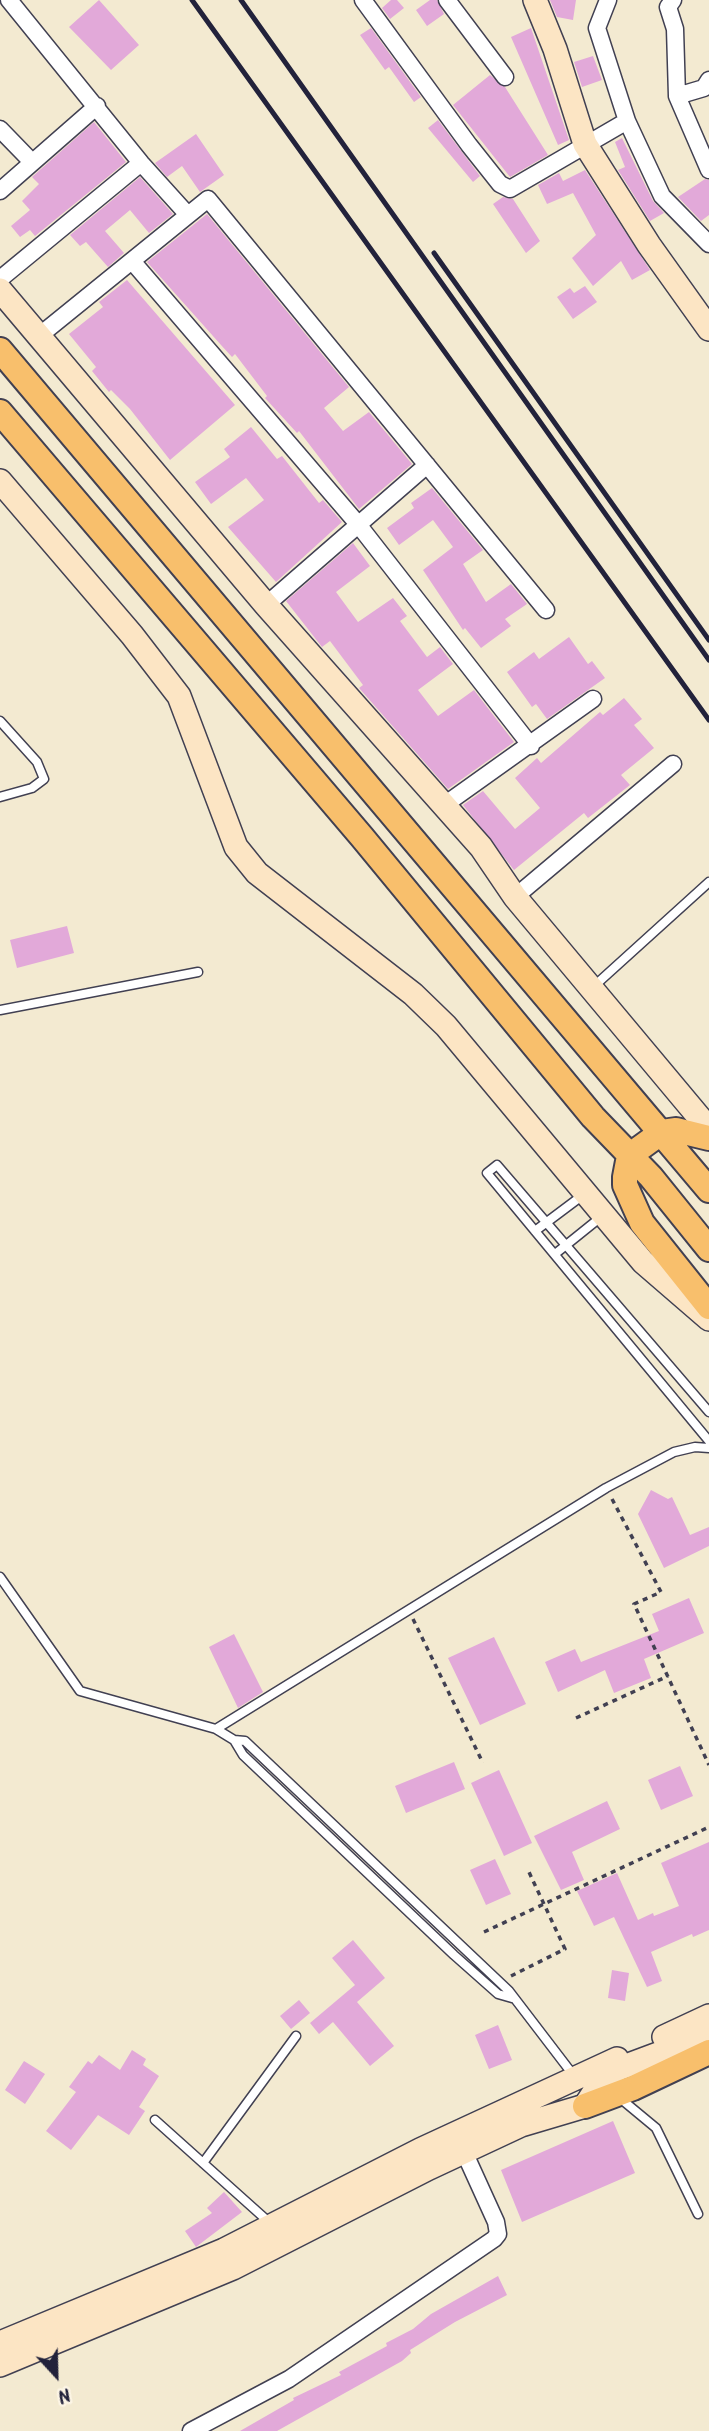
<!DOCTYPE html>
<style>
body{margin:0}
#map{position:relative;width:709px;height:2431px;overflow:hidden;background:#f3ead1;font-family:Kalam,sans-serif}
canvas{display:block}
.north{position:absolute;left:21px;top:2340px;width:70px;height:70px;-webkit-text-stroke:5px #fcf5e5;paint-order:stroke;rotate:158deg;font-size:19px;font-weight:700;line-height:28px;text-align:center;color:#22223b}
.north::after{content:'';display:block;margin:auto;width:24px;height:32px;background:#22223b;clip-path:polygon(50% 0,100% 100%,50% 72%,0 100%)}
</style>
<div id="map">
<canvas width="709" height="2431"></canvas>
<div class="north">N</div>
</div>
<script>
const ctx = document.querySelector('canvas').getContext('2d');
ctx.lineJoin = 'round';
function fill(path, color) {
  ctx.fillStyle = color;
  ctx.fill(path, 'evenodd');
}
function toPath(rows) {
  const path = new Path2D();
  for (const r of rows) {
    path.moveTo(r[0], r[1]);
    for (let i = 2; i < r.length; i += 2) path.lineTo(r[i], r[i + 1]);
  }
  return path;
}
function trace(path, color, width, dash) {
  ctx.strokeStyle = color;
  ctx.lineWidth = width;
  ctx.lineCap = dash ? 'butt' : 'round';
  ctx.setLineDash(dash || []);
  ctx.stroke(path);
}
const building = toPath([
 [99,0,139,45,111,70,69,27],
 [391,0,397,0,404,8,390,19,382,8],
 [430,0,437,0,444,14,427,26,416,10],
 [550,0,576,0,573,20,557,17],
 [371,28,421,97,414,102,389,67,385,70,360,35],
 [531,28,569,140,558,145,511,37],
 [593,56,602,80,582,87,574,62],
 [490,75,505,87,548,155,510,177,453,105],
 [438,120,480,176,473,182,428,128],
 [94,122,126,162,35,236,30,230,20,237,11,226,30,210,22,201,39,184,32,177],
 [196,134,224,175,200,192,182,166,167,177,155,163],
 [622,138,653,201,664,213,650,221,618,170,625,167,615,142],
 [585,170,650,270,632,280,621,261,593,286,572,258,596,235,573,193,547,204,538,185,559,173,563,181],
 [140,177,173,214,149,233,130,210,105,231,124,253,108,267,86,242,80,246,70,235],
 [705,179,709,180,709,215,701,221,678,197],
 [503,197,513,199,540,241,526,253,493,204],
 [207,214,349,387,324,408,343,431,369,412,412,464,359,509,299,431,297,433,265,398,267,396,235,354,232,357,221,345,147,262],
 [127,280,235,405,170,460,130,409,111,390,109,392,92,371,96,367,69,334,103,307,99,302],
 [585,286,597,302,573,319,557,297,570,288,574,293],
 [251,427,277,459,282,456,319,503,323,500,342,522,276,582,228,527,264,500,246,478,211,504,195,482,230,457,224,449],
 [432,488,483,550,463,564,486,602,511,584,527,604,505,619,511,626,481,648,465,628,463,630,423,570,453,547,433,520,399,545,387,528,414,508,411,503],
 [353,543,370,566,336,592,358,622,393,598,407,616,400,621,427,657,440,647,453,664,418,690,438,716,474,690,514,742,448,789,359,688,363,685,330,641,322,647,286,601],
 [569,637,588,664,592,661,605,678,547,719,536,704,532,707,507,672,534,652,539,659],
 [624,698,642,719,634,725,654,748,621,775,630,785,588,818,584,813,514,870,463,805,483,791,515,829,540,808,515,778,537,758,541,763,600,712,603,715],
 [67,926,74,953,17,968,10,940],
 [651,1490,668,1499,672,1497,690,1535,709,1527,709,1546,664,1568,638,1514],
 [689,1598,704,1633,644,1659,651,1678,614,1693,605,1670,558,1692,545,1662,575,1649,581,1662,659,1631,652,1614],
 [234,1634,263,1692,238,1708,209,1647],
 [494,1637,526,1704,480,1725,448,1658],
 [454,1762,465,1789,406,1813,395,1786],
 [680,1766,693,1796,661,1810,648,1780],
 [499,1770,532,1843,504,1856,471,1783],
 [607,1801,620,1829,572,1852,584,1880,561,1890,534,1836],
 [709,1842,709,1930,693,1937,692,1934,651,1952,662,1981,647,1987,614,1917,594,1926,577,1891,617,1873,638,1920,653,1913,654,1916,679,1906,661,1863],
 [495,1859,511,1894,486,1905,470,1870],
 [353,1940,385,1978,357,2002,394,2046,370,2066,333,2022,319,2034,310,2023,355,1985,332,1958],
 [612,1970,629,1973,625,2001,608,1998],
 [299,2000,310,2013,291,2029,280,2016],
 [498,2025,512,2060,489,2069,475,2035],
 [132,2050,146,2059,143,2065,159,2076,139,2107,145,2111,129,2135,98,2115,71,2150,46,2131,76,2092,69,2087,88,2061,92,2064,99,2055,120,2070],
 [24,2061,45,2074,25,2104,5,2090],
 [613,2121,635,2173,522,2222,501,2170],
 [224,2192,242,2212,196,2247,185,2231,212,2213,207,2208],
 [498,2276,507,2295,455,2322,410,2350,411,2353,402,2361,277,2431,240,2431,294,2400,293,2398,341,2375,339,2372,387,2346,386,2343,413,2329,431,2314]
]);
const path = toPath([
 [612,1499,661,1592,634,1604,709,1765],
 [413,1619,483,1763],
 [576,1718,668,1676],
 [484,1932,709,1827],
 [511,1976,565,1949,528,1870]
]);
const lane = toPath([
 [0,721,37,762,44,779,32,788,0,797],
 [592,988,709,882],
 [0,1010,198,972],
 [535,1231,583,1195],
 [555,1254,601,1217],
 [709,1412,497,1165,487,1173,709,1441],
 [0,1577,80,1691,216,1729,234,1740,245,1741,509,1991,574,2076],
 [216,1729,606,1488,674,1452,695,1447,709,1448],
 [234,1740,243,1755,454,1955,498,1994,512,1998],
 [621,2099,656,2128,698,2214],
 [155,2120,270,2223],
 [203,2163,296,2036]
]);
const street = toPath([
 [9,0,141,163,188,215],
 [363,0,469,145,500,184,510,189,627,121],
 [447,0,505,77],
 [608,0,597,28,627,121,662,196,709,244],
 [673,0,668,7,675,29,677,96,709,170],
 [677,96,704,88,709,80],
 [0,129,32,162],
 [0,191,97,106],
 [132,261,357,523,531,746],
 [0,279,141,163],
 [39,336,208,199,546,610],
 [266,605,427,465],
 [443,806,593,699],
 [515,897,673,764],
 [191,2431,289,2379,494,2239,498,2234,496,2222,461,2145]
]);
const secondary = toPath([
 [535,0,555,49,585,144,649,245,709,329],
 [0,290,266,605,481,847,515,897,709,1129],
 [0,481,132,635,179,696,236,847,257,873,413,994,446,1026,643,1262,709,1319],
 [664,2037,709,2016],
 [0,2343,224,2250,420,2150,617,2059],
 [0,2365,233,2268,429,2168,521,2125,585,2106,600,2083,618,2069,709,2035]
]);
const primary = toPath([
 [0,350,709,1190],
 [0,412,362,837,593,1117,651,1177,709,1249],
 [709,1138,676,1130,662,1132,629,1156,625,1177,625,1185,642,1223,709,1307],
 [585,2106,633,2088,709,2052]
]);
const rail = toPath([
 [192,0,709,720],
 [241,0,709,660],
 [434,253,709,640]
]);
fill(building, '#e2a9d9');
trace(lane, '#414052', 11);
trace(street, '#414052', 19);
trace(secondary, '#414052', 26);
trace(primary, '#414052', 28);
trace(path, '#414052', 3.5, [5, 5]);
trace(lane, '#fff', 8);
trace(street, '#fff', 16);
trace(secondary, '#fce5c4', 23);
trace(primary, '#f8bf6c', 24);
trace(rail, '#22223b', 5);
</script>
